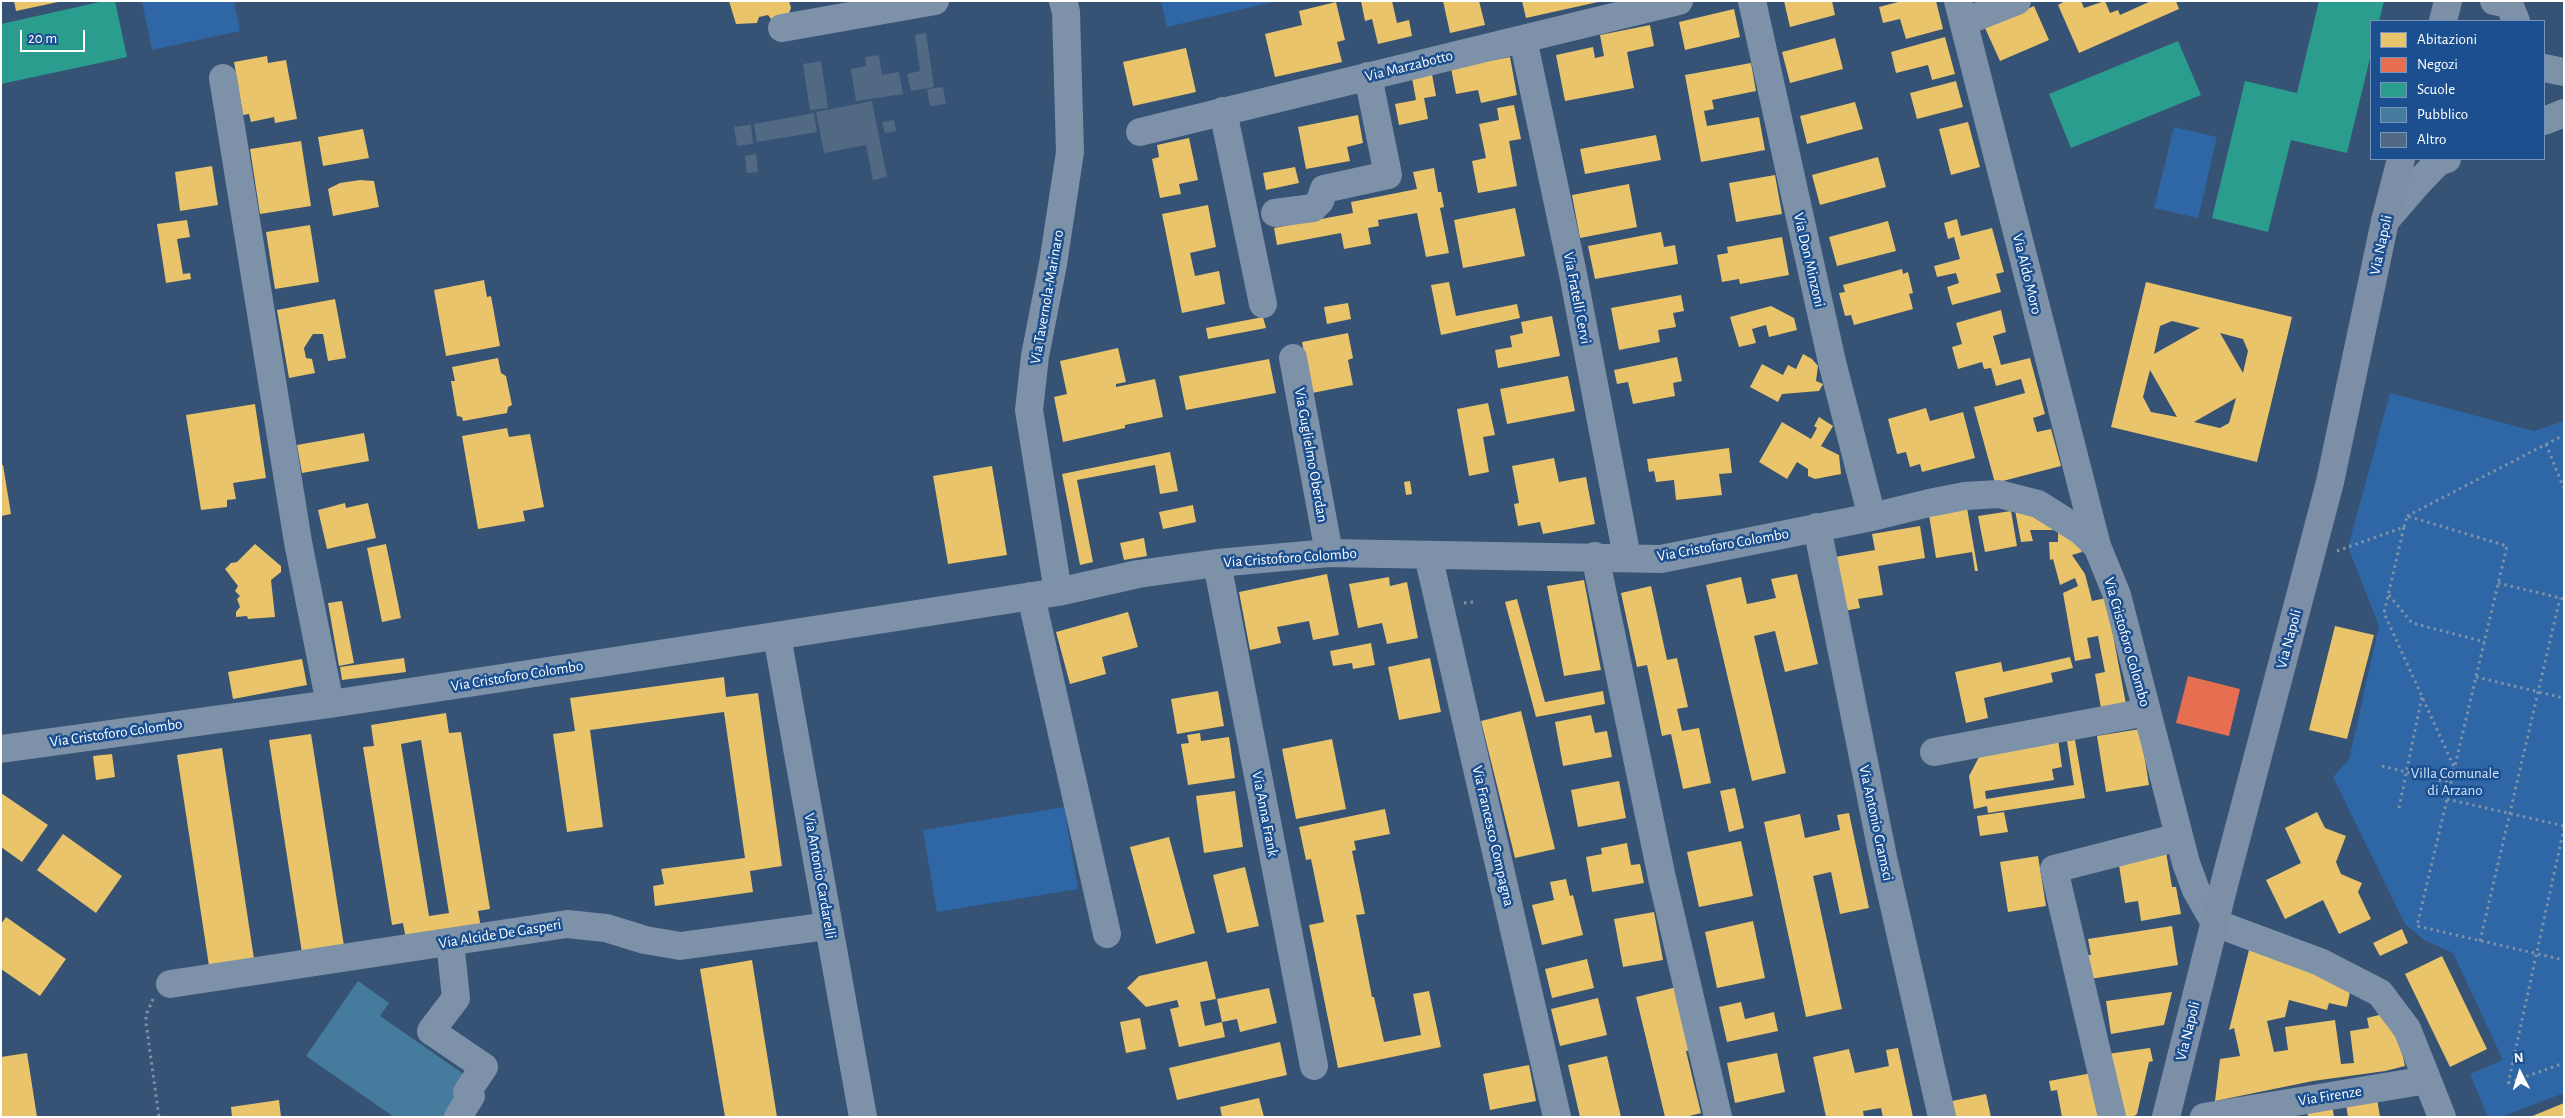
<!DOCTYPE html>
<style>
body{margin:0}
#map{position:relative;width:2565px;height:1118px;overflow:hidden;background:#365274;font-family:"Alegreya Sans",sans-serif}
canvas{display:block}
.frame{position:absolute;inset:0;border:2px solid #fff;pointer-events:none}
.legend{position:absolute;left:2370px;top:20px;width:175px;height:140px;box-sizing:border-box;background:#1b4f8f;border:1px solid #7695bc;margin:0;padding:6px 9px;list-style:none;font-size:15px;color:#fff}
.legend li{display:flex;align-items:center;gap:10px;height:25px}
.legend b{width:25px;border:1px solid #7695bc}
.north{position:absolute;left:2495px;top:1048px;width:50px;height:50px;-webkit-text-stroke:4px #1b4f8f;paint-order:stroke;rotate:355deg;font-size:14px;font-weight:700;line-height:20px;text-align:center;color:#fff}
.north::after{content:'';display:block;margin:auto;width:18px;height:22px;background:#fff;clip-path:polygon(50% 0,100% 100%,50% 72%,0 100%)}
.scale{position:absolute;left:20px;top:30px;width:65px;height:22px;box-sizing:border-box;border:2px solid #fff;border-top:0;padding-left:6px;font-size:15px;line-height:18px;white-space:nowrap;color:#fff;-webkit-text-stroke:4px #1b4f8f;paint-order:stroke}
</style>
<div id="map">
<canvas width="2565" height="1118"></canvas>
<div class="frame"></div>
<ul class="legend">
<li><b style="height:14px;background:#e9c46a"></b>Abitazioni</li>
<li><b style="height:14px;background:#e76f51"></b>Negozi</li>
<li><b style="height:14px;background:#2a9d8f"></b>Scuole</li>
<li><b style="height:14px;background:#457b9d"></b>Pubblico</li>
<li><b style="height:14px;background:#526984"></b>Altro</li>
</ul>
<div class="north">N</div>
<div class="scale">20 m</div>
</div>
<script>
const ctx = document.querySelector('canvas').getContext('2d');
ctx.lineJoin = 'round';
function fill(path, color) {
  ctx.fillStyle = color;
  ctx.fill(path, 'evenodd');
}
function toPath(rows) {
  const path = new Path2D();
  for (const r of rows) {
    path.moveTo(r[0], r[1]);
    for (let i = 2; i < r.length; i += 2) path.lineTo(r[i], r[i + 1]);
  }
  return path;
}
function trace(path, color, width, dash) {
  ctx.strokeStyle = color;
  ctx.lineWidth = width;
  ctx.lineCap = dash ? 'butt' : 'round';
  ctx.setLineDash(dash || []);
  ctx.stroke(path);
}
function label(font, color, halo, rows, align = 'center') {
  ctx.font = font + ' "Alegreya Sans",sans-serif';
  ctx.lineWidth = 5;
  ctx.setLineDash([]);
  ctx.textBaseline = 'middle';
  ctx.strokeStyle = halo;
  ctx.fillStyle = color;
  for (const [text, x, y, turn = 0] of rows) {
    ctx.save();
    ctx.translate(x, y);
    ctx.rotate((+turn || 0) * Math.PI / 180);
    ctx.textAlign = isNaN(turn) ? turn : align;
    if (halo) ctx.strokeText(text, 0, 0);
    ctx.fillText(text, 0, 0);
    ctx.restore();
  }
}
const green = toPath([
 [234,1,240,31,152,50,142,2],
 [1161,1,1277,1,1167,27],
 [2174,127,2217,137,2198,218,2154,208],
 [2390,393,2534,431,2564,421,2564,1093,2501,1117,2488,1117,2470,1074,2503,1060,2453,953,2424,940,2405,924,2333,777,2349,759,2379,626,2348,547],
 [1064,807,1078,889,937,912,923,830]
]);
const homes = toPath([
 [14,1,58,1,58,2,16,11],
 [729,1,789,1,791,8,788,16,771,19,768,15,759,17,757,23,736,24],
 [1361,1,1392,1,1397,23,1409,20,1412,36,1378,44,1372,19,1365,21],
 [1443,1,1479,1,1485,25,1450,33],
 [1522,1,1598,1,1598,2,1526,18],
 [1784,1,1832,1,1835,15,1790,27],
 [1902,1,1936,1,1943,29,1906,39,1900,19,1883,23,1879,7],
 [2065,1,2081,1,2084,8,2105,1,2110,13,2118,10,2120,15,2151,1,2176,1,2179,9,2079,53,2058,5],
 [1336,2,1345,40,1337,42,1342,62,1275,77,1265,34,1302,25,1299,11],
 [2034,6,2049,40,2000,61,1985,28],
 [1734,9,1740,37,1685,50,1679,22],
 [1650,25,1654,46,1627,52,1634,88,1565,101,1556,55,1593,47,1595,58,1604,56,1600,35],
 [1945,37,1955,74,1932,80,1928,65,1896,73,1891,52],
 [1835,38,1843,69,1790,83,1782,52],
 [1186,48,1196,92,1133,106,1123,62],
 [267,56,268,63,286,60,297,119,275,123,274,117,251,122,249,114,243,115,234,62],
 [1510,57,1517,95,1481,103,1478,90,1456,94,1451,68],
 [1751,63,1756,91,1712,100,1714,109,1704,111,1707,126,1759,117,1765,150,1701,162,1685,75],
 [1432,74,1436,96,1424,98,1428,119,1399,125,1395,104,1416,100,1412,78],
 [1956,81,1963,107,1917,119,1910,93],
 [1855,102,1863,129,1807,144,1800,116],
 [1514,105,1521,139,1509,141,1517,186,1478,193,1472,161,1486,158,1479,124,1499,120,1497,108],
 [1358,115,1363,143,1347,147,1350,161,1306,169,1298,127],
 [1968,122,1980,167,1951,175,1939,129],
 [363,129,369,158,323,166,318,137],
 [1656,135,1661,160,1585,174,1580,149],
 [1189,138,1198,180,1179,184,1181,194,1160,198,1152,159,1159,157,1157,145],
 [301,141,311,206,260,214,250,149],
 [1878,157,1886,187,1820,205,1812,175],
 [212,166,218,205,180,211,175,172],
 [1295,167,1299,183,1266,190,1263,173],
 [1434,168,1438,192,1441,192,1444,207,1440,208,1449,253,1426,257,1417,213,1378,220,1379,226,1368,228,1371,244,1344,249,1341,233,1277,245,1274,228,1353,213,1351,202,1417,189,1413,172],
 [1775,175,1782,214,1736,222,1729,183],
 [360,180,374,181,379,207,333,216,328,189,340,183],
 [1629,184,1637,227,1580,238,1572,195],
 [1208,205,1216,247,1190,253,1195,276,1219,271,1225,304,1182,313,1162,214],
 [1515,208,1525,256,1463,268,1454,220],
 [1957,219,1961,236,1992,228,2004,272,1996,274,2001,292,1952,305,1947,287,1959,283,1956,273,1937,277,1934,266,1960,259,1954,237,1948,239,1944,223],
 [187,220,190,237,177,239,183,274,190,273,191,279,166,283,157,224],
 [1888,221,1896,251,1837,266,1829,237],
 [310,225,319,282,275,289,266,232],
 [1661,232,1664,247,1675,245,1678,264,1595,279,1588,246],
 [1782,237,1789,275,1740,284,1739,279,1722,282,1717,255,1728,253,1727,247],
 [1902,269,1903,274,1908,272,1913,293,1909,294,1913,309,1854,325,1851,315,1845,316,1839,293,1845,292,1843,285],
 [484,280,487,297,491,296,500,346,446,356,434,290],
 [1449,282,1456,316,1517,304,1520,318,1441,335,1431,285],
 [2146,282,2292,317,2257,462,2111,427],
 [2172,321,2200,328,2154,354,2160,326],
 [2220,333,2243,339,2248,351,2243,373],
 [2150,370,2177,417,2151,412,2143,397],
 [2236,398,2229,423,2220,428,2194,422],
 [1681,295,1684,311,1673,313,1676,327,1658,330,1660,342,1619,350,1611,308],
 [335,299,346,358,328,361,323,334,313,334,304,348,306,358,312,359,315,373,289,378,277,310],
 [1348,303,1351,319,1327,324,1324,307],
 [1771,306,1794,318,1797,330,1769,337,1766,325,1752,329,1756,343,1739,347,1730,317],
 [2001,310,2006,332,1993,336,2001,365,2030,358,2045,414,2033,418,2037,432,2051,429,2061,466,1995,483,1974,407,2025,393,2021,379,1996,386,1991,368,1984,369,1982,362,1958,369,1952,347,1962,344,1956,323],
 [1552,316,1560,356,1498,368,1495,350,1512,347,1510,336,1523,333,1521,322],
 [1263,317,1266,328,1208,339,1206,328],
 [1348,333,1353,358,1348,360,1353,385,1312,393,1302,342],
 [1118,348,1126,382,1116,384,1116,387,1155,379,1163,417,1125,425,1125,428,1063,442,1054,397,1067,394,1060,361],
 [1803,354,1812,359,1818,366,1816,381,1823,384,1819,391,1782,394,1778,402,1750,387,1762,364,1783,375,1788,365,1796,369],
 [1677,357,1682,381,1673,383,1675,396,1633,404,1628,382,1617,384,1614,370],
 [498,358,501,373,506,376,512,405,508,407,507,413,463,421,462,417,457,416,451,381,455,381,452,367],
 [1269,359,1276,393,1186,410,1179,376],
 [1568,376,1575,411,1507,424,1500,389],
 [1488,403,1495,435,1483,437,1489,472,1469,476,1457,409],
 [255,404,266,478,233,483,236,499,227,500,227,507,201,510,186,415],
 [1926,408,1930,421,1963,412,1975,458,1922,472,1920,464,1910,467,1906,452,1897,454,1888,419],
 [1819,417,1833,426,1821,446,1839,455,1841,474,1815,479,1808,476,1808,469,1797,462,1787,479,1759,462,1782,422,1811,439,1817,428,1814,426],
 [507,428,509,437,530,434,544,507,523,511,525,521,478,529,462,436],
 [364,433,369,461,302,473,297,445],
 [1729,448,1732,473,1719,474,1722,495,1676,500,1674,480,1656,482,1654,471,1649,472,1647,459],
 [1170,452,1178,491,1160,494,1155,465,1077,480,1093,562,1080,565,1062,474],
 [1554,458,1559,482,1586,477,1595,524,1543,534,1540,522,1518,526,1514,504,1519,503,1512,466],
 [1,465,3,465,11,514,1,516],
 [992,466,1007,555,948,564,933,476],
 [1410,481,1412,494,1406,495,1404,482],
 [345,503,346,508,368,503,376,538,327,549,318,510],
 [1193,505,1196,522,1163,529,1159,512],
 [2014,505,2073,531,2082,552,2072,555,2085,574,2092,601,2106,598,2126,704,2101,708,2095,674,2105,672,2098,636,2087,638,2091,658,2075,661,2063,593,2078,586,2075,578,2060,585,2053,559,2050,560,2049,542,2058,542,2058,530,2030,530,2033,541,2021,542],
 [1967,508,1978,571,1975,571,1972,552,1936,558,1929,515],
 [2011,511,2017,546,1985,552,1978,516],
 [1920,526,1925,558,1878,566,1883,595,1858,599,1860,608,1844,611,1835,557,1875,550,1872,534],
 [1144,538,1147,556,1124,560,1120,543],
 [255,544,281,566,281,572,271,580,275,617,248,619,247,616,236,617,236,612,240,607,237,599,240,596,235,591,238,586,225,569,231,563,237,562],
 [386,544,401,618,382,622,367,548],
 [1327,574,1339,635,1313,640,1309,621,1277,627,1281,643,1250,650,1239,592],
 [1797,574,1818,664,1785,672,1775,631,1754,636,1786,773,1752,781,1706,585,1741,577,1747,604,1776,598,1771,579],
 [1389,577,1390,586,1407,582,1418,638,1387,644,1382,623,1358,628,1349,584],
 [1584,580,1601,670,1564,676,1547,586],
 [1651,586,1667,660,1677,658,1688,707,1677,709,1682,731,1699,728,1711,783,1683,789,1671,734,1662,736,1647,665,1637,667,1621,593],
 [1517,599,1545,702,1603,691,1605,704,1536,717,1505,602],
 [342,601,354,663,339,666,328,603],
 [1128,612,1138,647,1102,657,1106,674,1070,684,1056,632],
 [2335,626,2374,635,2347,739,2309,730],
 [1371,643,1375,665,1353,669,1352,663,1333,666,1330,651],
 [2070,657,2073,668,2051,673,2053,682,1984,698,1988,718,1966,723,1955,672,2001,662,2003,672],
 [404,658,406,672,342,680,340,667],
 [1430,658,1441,712,1399,720,1388,667],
 [302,659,307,685,233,699,228,672],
 [724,677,726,697,758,693,782,866,750,871,753,892,655,906,653,886,664,884,661,869,745,858,724,712,590,730,603,827,567,832,553,734,575,731,570,698],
 [1218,691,1224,726,1177,734,1171,699],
 [1521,711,1555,849,1515,858,1481,721],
 [446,713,449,733,461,732,490,909,478,911,482,933,407,945,403,923,392,925,363,747,374,746,371,725],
 [421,740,449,913,429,916,401,744],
 [1591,715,1595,733,1607,731,1612,757,1563,766,1555,722],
 [2140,729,2149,785,2106,792,2097,736],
 [1200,733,1201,741,1229,737,1235,778,1188,785,1181,744,1189,743,1187,735],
 [311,734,344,946,302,953,269,740],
 [1332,739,1346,809,1296,819,1282,749],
 [2058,739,2062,767,2052,769,2054,780,1985,791,1986,799,2074,785,2067,741,2075,740,2085,798,1988,813,1987,806,1974,809,1969,776,1979,757],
 [222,748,254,959,209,966,177,755],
 [112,754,115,777,96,780,93,756],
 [1619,781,1626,818,1578,827,1571,790],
 [1735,788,1744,828,1729,832,1720,791],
 [1235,791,1243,847,1204,853,1196,796],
 [1,793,48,825,22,862,1,847],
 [1385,809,1390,834,1354,841,1356,850,1352,851,1365,914,1356,915,1372,997,1374,997,1384,1042,1421,1035,1413,994,1429,991,1441,1047,1338,1068,1309,925,1324,922,1311,859,1306,860,1299,827],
 [2004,812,2008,832,1980,836,1977,816],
 [2317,812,2325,828,2346,836,2336,862,2341,874,2362,883,2358,892,2371,919,2339,934,2323,900,2285,919,2266,880,2301,863,2285,828],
 [1849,813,1869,908,1840,914,1831,872,1813,876,1842,1009,1806,1017,1764,822,1800,814,1805,838,1840,830,1837,815],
 [63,834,122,876,96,913,37,870],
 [1169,837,1195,933,1156,944,1130,847],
 [1741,841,1753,896,1699,907,1687,852],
 [1627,843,1631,865,1640,864,1644,883,1592,892,1586,857,1602,854,1601,848],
 [2166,852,2172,887,2176,887,2181,914,2141,921,2138,901,2125,903,2118,859],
 [2038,856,2046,906,2008,912,2000,862],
 [1245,867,1259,926,1227,933,1213,875],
 [1566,879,1570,896,1573,895,1583,935,1542,945,1532,905,1554,900,1550,882],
 [1654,912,1663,960,1623,967,1614,919],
 [6,917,66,959,40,996,1,969,1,924],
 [1753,921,1765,978,1717,988,1705,932],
 [2172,926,2178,965,2090,979,2086,955,2091,955,2088,939],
 [2402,929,2408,943,2380,956,2373,943],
 [2250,946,2352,982,2347,1007,2329,1003,2327,1010,2289,1000,2285,1017,2267,1021,2274,1052,2288,1050,2285,1027,2335,1020,2341,1064,2354,1063,2350,1031,2369,1028,2367,1018,2387,1013,2397,1030,2405,1066,2385,1071,2313,1081,2215,1101,2220,1059,2240,1056,2234,1028,2229,1030],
 [2442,956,2487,1049,2450,1067,2405,974],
 [1587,959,1594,988,1552,998,1545,969],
 [752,960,777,1117,725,1117,700,969],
 [1207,961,1216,999,1200,1002,1205,1026,1222,1022,1217,999,1269,988,1277,1023,1240,1032,1237,1019,1222,1022,1225,1037,1179,1047,1170,1009,1179,1007,1177,1000,1146,1007,1127,988,1139,976],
 [1677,987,1692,1050,1686,1051,1701,1113,1685,1117,1665,1117,1636,997],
 [2172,992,2164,1025,2111,1034,2106,1001],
 [1598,998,1607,1035,1560,1046,1551,1009],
 [1741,1002,1745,1019,1774,1012,1778,1031,1727,1042,1719,1007],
 [1140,1018,1146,1049,1126,1053,1120,1022],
 [1280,1042,1287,1075,1177,1100,1169,1068],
 [1898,1048,1913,1117,1883,1117,1881,1108,1863,1111,1864,1117,1826,1117,1813,1057,1849,1049,1855,1073,1889,1066,1886,1050],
 [2150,1048,2153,1061,2149,1062,2137,1114,2133,1117,2121,1117,2107,1054],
 [27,1053,37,1117,1,1117,1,1057],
 [1777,1053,1785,1092,1735,1103,1727,1063],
 [1607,1056,1621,1117,1580,1117,1568,1065],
 [1529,1065,1536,1101,1490,1110,1483,1074],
 [2092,1073,2100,1117,2062,1117,2057,1090,2051,1091,2049,1081],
 [1986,1094,1991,1117,1956,1117,1952,1101],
 [1259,1098,1264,1117,1222,1117,1220,1107],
 [2377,1098,2380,1117,2348,1117,2346,1104],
 [279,1100,281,1117,232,1117,231,1107],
 [2564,1103,2564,1117,2530,1117],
 [2332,1104,2334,1117,2308,1117,2307,1108]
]);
const shops = toPath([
 [2188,676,2240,689,2229,736,2176,723]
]);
const schools = toPath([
 [104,1,115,1,127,57,1,84,1,24],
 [2319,1,2384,1,2379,21,2371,21,2371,54,2347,153,2291,140,2268,232,2212,218,2245,81,2297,93],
 [2178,41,2201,95,2071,148,2049,94]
]);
const public = toPath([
 [358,981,389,1003,380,1016,471,1079,455,1117,394,1117,306,1056]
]);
const building = toPath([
 [926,33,934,87,911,91,907,74,920,71,915,35],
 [879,55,882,75,899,72,903,94,856,101,851,69,866,66,865,57],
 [821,61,828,108,810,110,803,64],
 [943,87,946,104,930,106,927,89],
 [872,101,887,177,873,180,866,145,824,153,816,112],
 [814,113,817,132,757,142,754,124],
 [894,120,896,131,885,133,882,122],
 [751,125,753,144,737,146,734,127],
 [756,154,758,172,747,173,745,156]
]);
const path = toPath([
 [2546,444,2564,489],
 [2407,516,2564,435],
 [2404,527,2407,516,2507,546,2417,926,2564,960],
 [2337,551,2404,527,2384,613,2454,767],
 [2498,583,2564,599],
 [2389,595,2412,623,2485,642],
 [1464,603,1473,602],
 [2476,677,2564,698],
 [2382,766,2451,783],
 [2447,799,2564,826],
 [2399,808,2422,696],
 [2480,941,2560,598],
 [153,999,146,1015,146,1023,159,1117],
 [2508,1083,2564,1063],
 [2508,1084,2564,828]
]);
const minor = toPath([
 [1752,1,1832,362,1872,517],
 [1958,1,2097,546],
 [2494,1,2509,4,2516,21],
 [1964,22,2017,1],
 [782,28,935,1],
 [1523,39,1573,274,1627,557],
 [2544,68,2564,72],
 [223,78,298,542,330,704],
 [1223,111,1263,304],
 [2544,121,2564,113],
 [1140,132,1679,1],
 [1275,213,1313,208,1320,201,1324,189,1388,175,1368,76],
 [2385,221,2417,184,2438,162,2447,159],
 [1293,358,1329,553],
 [1817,527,1883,857,1942,1117],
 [1428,555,1557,1117],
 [1595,556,1662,878,1718,1117],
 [1217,563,1314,1066],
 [1058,592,1029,410,1035,356,1053,264,1070,152,1066,12,1063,1],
 [1031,596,1107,934],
 [777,636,863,1117],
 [1,749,330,704,614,661,1058,592,1138,574,1217,563,1329,553,1661,559,1872,517,1929,503,1965,496,1999,494,2038,504,2081,531,2097,546,2117,595,2186,863,2196,890,2215,923,2320,962,2380,993,2407,1029,2442,1117],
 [1934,752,2147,712],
 [450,942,456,998,431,1031,484,1067,467,1092,471,1096,458,1117],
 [170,984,567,924,606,928,645,940,680,946,828,926],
 [2112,1117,2054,869,2179,837],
 [2204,1117,2427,1080]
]);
const major = toPath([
 [2443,21,2448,1],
 [2166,1117,2224,885,2330,482,2385,221,2401,159]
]);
const streetNames = [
 ["Via Marzabotto",1409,66,-14],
 ["Via Napoli",2381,245,-78],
 ["Via Don Minzoni",1809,260,77],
 ["Via Aldo Moro",2027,274,76],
 ["Via Tavernola-Marinaro",1047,297,-80],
 ["Via Fratelli Cervi",1577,298,79],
 ["Via Guglielmo Oberdan",1311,455,80],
 ["Via Cristoforo Colombo",1723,545,-10],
 ["Via Cristoforo Colombo",1290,558,-4],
 ["Via Napoli",2289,639,-75],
 ["Via Cristoforo Colombo",2127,642,74],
 ["Via Cristoforo Colombo",517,676,-9],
 ["Via Cristoforo Colombo",116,733,-8],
 ["Via Anna Frank",1265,814,79],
 ["Via Antonio Gramsci",1876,823,78],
 ["Via Francesco Compagna",1493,836,77],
 ["Via Antonio Cardarelli",820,876,80],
 ["Via Alcide De Gasperi",500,934,-9],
 ["Via Napoli",2188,1031,-76],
 ["Via Firenze",2330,1096,-9]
];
const parkNames = [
 ["Villa Comunale",2455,773],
 ["di Arzano",2455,790]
];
fill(green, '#2f66a5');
fill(homes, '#e9c46a');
fill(shops, '#e76f51');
fill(schools, '#2a9d8f');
fill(public, '#457b9d');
fill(building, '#526984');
trace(path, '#7d92a8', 3, [2.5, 4]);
trace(minor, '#7d92a8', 28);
trace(major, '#7d8ea7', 28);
label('15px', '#fff', '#1b4f8f', streetNames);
label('15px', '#cfe3fa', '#1b4f8f', parkNames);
</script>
